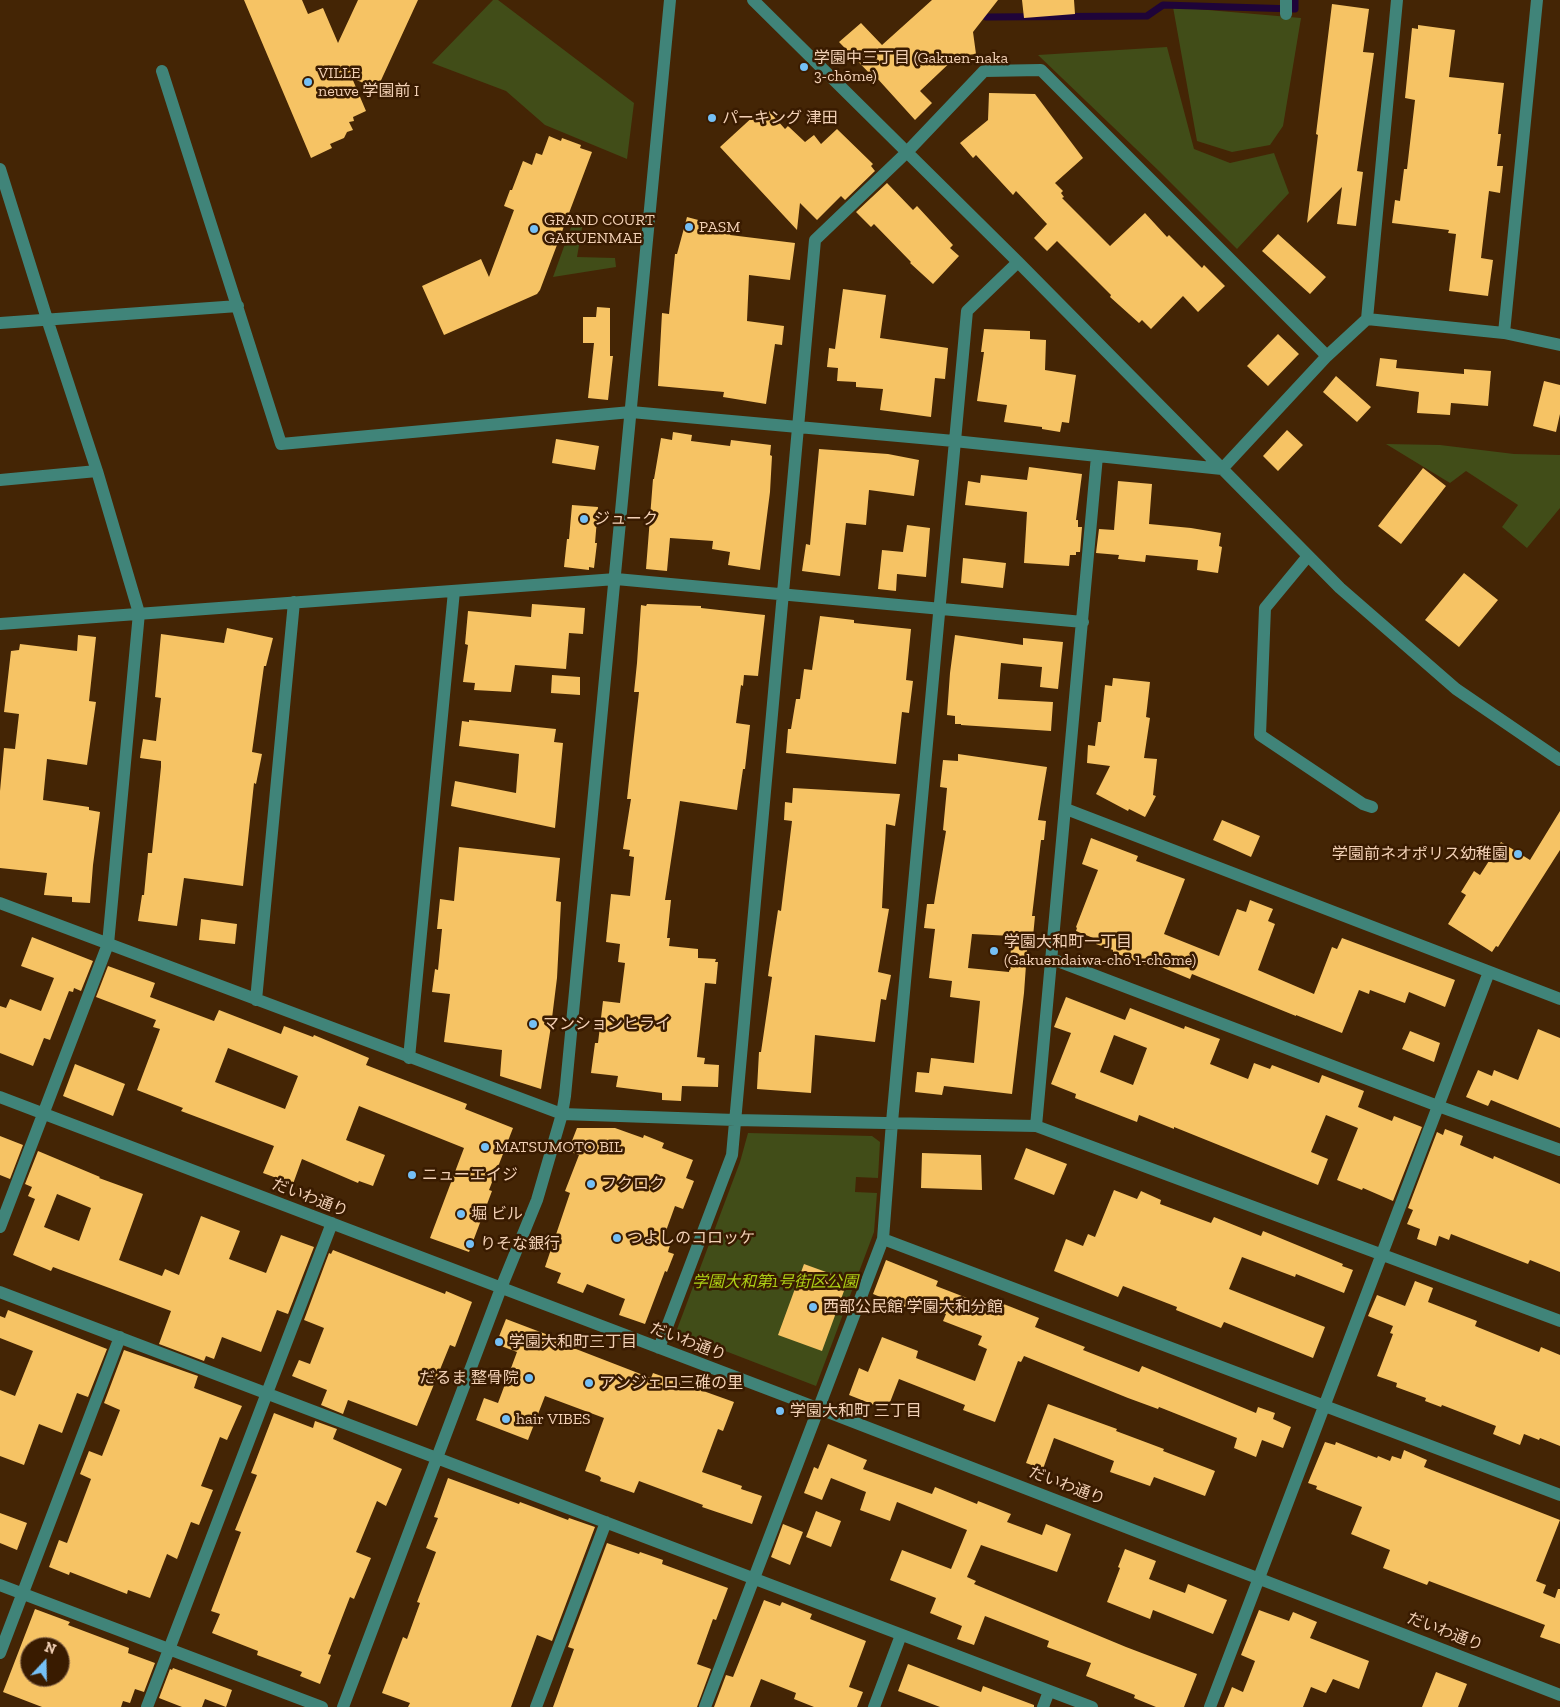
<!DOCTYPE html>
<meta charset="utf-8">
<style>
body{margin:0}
#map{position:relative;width:1560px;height:1707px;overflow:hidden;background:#442505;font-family:"Zilla Slab",serif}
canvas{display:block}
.north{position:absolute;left:20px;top:1637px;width:50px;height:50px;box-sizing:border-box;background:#391b00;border:1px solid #836348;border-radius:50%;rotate:21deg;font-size:14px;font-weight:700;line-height:20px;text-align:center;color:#f2d0b5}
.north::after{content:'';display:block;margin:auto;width:18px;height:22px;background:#75c0f6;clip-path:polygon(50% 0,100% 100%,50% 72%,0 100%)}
</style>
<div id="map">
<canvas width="1560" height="1707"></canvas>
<div class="north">N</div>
</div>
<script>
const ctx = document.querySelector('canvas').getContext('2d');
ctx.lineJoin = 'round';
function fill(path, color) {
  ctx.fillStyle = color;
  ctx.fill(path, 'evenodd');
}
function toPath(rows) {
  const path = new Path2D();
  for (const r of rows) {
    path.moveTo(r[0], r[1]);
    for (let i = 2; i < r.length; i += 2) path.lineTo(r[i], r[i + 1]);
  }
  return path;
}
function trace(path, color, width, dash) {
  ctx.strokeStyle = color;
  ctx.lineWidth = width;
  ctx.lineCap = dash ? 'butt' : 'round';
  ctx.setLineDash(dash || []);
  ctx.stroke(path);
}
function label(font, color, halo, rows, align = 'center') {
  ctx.font = font + ' "Zilla Slab","Noto Sans JP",serif';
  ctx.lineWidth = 5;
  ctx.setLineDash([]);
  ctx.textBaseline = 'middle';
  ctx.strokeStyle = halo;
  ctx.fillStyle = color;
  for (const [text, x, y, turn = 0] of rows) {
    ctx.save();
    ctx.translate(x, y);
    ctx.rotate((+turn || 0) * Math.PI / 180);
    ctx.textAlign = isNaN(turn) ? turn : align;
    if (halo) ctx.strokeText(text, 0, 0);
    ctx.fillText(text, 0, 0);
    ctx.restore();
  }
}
const green = toPath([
 [493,0,498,0,634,103,627,159,545,125,506,91,432,63],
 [1173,7,1301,18,1283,126,1270,145,1232,152,1197,141],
 [1167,47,1194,149,1230,163,1274,153,1289,193,1237,249,1159,171,1038,55],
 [574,219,583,222,577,257,615,258,616,267,553,277],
 [1386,444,1440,445,1514,454,1560,455,1560,508,1527,548,1502,527,1518,505,1466,471,1450,483],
 [748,1133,872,1136,880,1142,878,1178,856,1177,855,1192,877,1193,874,1232,816,1386,676,1332,740,1162]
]);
const stream = toPath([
 [986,17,1147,16,1163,5,1295,9,1295,0]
]);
const building = toPath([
 [244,0,302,0,308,14,323,8,338,43,358,0,418,0,377,89,352,78,366,111,353,117,354,121,349,122,353,130,347,132,344,138,330,144,332,148,311,158],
 [932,0,998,0,973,32,976,54,957,56,920,91,932,103,915,120,876,77,875,79,839,42,861,23,882,45],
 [1022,0,1074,0,1075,14,1024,18],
 [1332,4,1369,9,1363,52,1374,53,1357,171,1363,172,1356,226,1337,224,1342,187,1307,223,1318,135,1316,134],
 [1418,25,1455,30,1449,77,1504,83,1498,134,1501,134,1497,166,1503,166,1500,193,1489,191,1481,258,1493,260,1488,296,1449,291,1456,234,1448,233,1449,230,1392,223,1395,200,1400,201,1404,169,1407,169,1415,100,1405,98,1412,28,1418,29],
 [989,93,1035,94,1083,158,1055,183,1063,191,1061,193,1064,197,1062,198,1110,246,1145,213,1167,237,1169,235,1202,268,1204,265,1225,286,1198,312,1183,296,1151,329,1142,320,1139,323,1110,297,1111,295,1057,241,1047,251,1034,238,1047,224,1016,191,1013,195,976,155,973,158,960,143,988,120],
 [769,111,785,129,788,126,805,142,814,135,821,144,837,129,873,164,871,166,875,171,845,200,841,196,817,220,800,203,797,230,720,147,756,114,760,119],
 [549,136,561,141,562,138,581,145,580,148,592,152,540,290,537,294,444,335,422,286,481,259,489,277,514,210,504,206,510,190,512,190,523,161,532,165,536,153,542,155],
 [887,183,913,210,917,206,953,245,950,248,959,256,933,284,910,263,911,262,874,224,871,227,856,212],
 [687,217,732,229,730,235,795,243,790,280,749,275,747,321,784,326,782,345,775,344,766,404,723,397,724,392,658,386,662,313,669,314,675,254,677,254],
 [1278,234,1326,277,1310,294,1262,251],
 [843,289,886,295,880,338,948,348,945,379,935,378,931,417,880,410,883,389,856,387,856,382,837,381,838,368,827,367,829,348,835,349],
 [597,307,610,308,610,356,613,356,608,400,588,398,594,343,583,343,583,317,596,317],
 [984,329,1030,331,1030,339,1046,340,1045,370,1076,375,1069,423,1062,422,1060,432,1042,429,1042,427,1004,422,1007,405,977,401,984,352,981,352],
 [1278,334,1299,354,1268,386,1247,366],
 [1380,358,1397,360,1396,368,1464,374,1464,369,1491,371,1488,406,1451,403,1450,415,1417,413,1419,392,1376,386],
 [1336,376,1371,407,1357,422,1323,392],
 [1544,381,1560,385,1560,414,1556,432,1533,426],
 [1287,430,1303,445,1278,471,1263,456],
 [673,432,692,435,691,441,730,446,731,440,771,445,770,455,772,456,770,492,760,570,728,565,730,552,712,549,713,541,670,538,667,571,646,569,653,479,654,479,661,438,672,440],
 [556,439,599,446,595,470,552,463],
 [819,449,888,454,919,460,914,496,869,490,866,525,846,523,840,576,802,571,806,544,810,545],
 [1029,467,1082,474,1076,520,1078,520,1078,527,1082,527,1080,552,1076,552,1076,555,1070,555,1069,566,1024,563,1027,512,965,505,968,481,980,483,981,475,1027,480],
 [1423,468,1446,486,1401,544,1378,526],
 [1118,481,1152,484,1149,524,1191,528,1221,533,1219,546,1222,547,1218,573,1197,570,1198,560,1146,555,1145,562,1118,559,1119,555,1096,553,1099,529,1114,530],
 [572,505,598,507,595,543,597,543,594,568,589,567,589,570,564,567,567,539,569,539],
 [907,525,930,528,926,577,897,574,896,591,878,589,882,550,903,552],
 [963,558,1006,563,1003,588,961,583],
 [1464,573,1498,600,1459,647,1425,620],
 [532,604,585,608,583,634,569,633,566,669,515,665,511,692,474,690,475,683,463,682,468,645,465,644,468,611,531,617],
 [647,604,701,606,701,608,765,615,758,676,744,675,743,686,741,685,736,723,750,725,745,769,743,769,737,810,680,801,665,900,671,900,667,938,670,938,669,946,698,949,698,958,716,959,715,962,718,962,716,984,705,983,697,1057,705,1058,704,1064,719,1065,718,1087,682,1086,681,1101,662,1100,662,1093,616,1087,618,1076,591,1073,595,1043,598,1043,603,1001,620,1003,625,963,618,962,620,944,606,942,611,894,630,896,634,857,629,856,630,850,623,849,631,799,627,799,639,692,634,692,637,663,641,605,646,606],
 [820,616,854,620,854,623,911,629,906,680,913,681,909,713,902,712,896,764,786,753,788,729,791,729,796,699,800,699,804,669,812,670],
 [227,628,273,638,266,666,264,666,252,752,262,754,256,784,254,783,243,886,184,878,177,926,138,921,142,895,144,895,148,853,152,853,161,767,161,761,140,758,143,739,156,741,161,698,155,697,161,634,224,643],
 [78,635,96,637,89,701,96,702,87,765,47,759,43,800,89,807,89,810,100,812,93,865,90,903,72,902,72,897,44,895,47,873,0,868,0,791,4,748,15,749,19,714,4,712,11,651,19,650,20,644,77,651],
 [955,635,1023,645,1023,638,1063,642,1058,689,1040,687,1042,667,1001,663,998,699,1053,702,1051,731,961,725,961,724,955,724,955,716,947,715,950,673],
 [552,675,580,677,580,695,551,693],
 [1113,678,1150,682,1146,717,1150,718,1144,758,1157,759,1153,795,1156,796,1145,817,1129,809,1128,811,1096,794,1110,766,1087,763,1088,745,1095,746,1098,722,1101,722,1105,685,1112,686],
 [469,720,556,729,554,742,563,743,555,828,451,806,455,781,516,793,519,754,459,746,462,721,469,722],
 [958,754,1047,767,1038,820,1046,821,1044,840,1041,840,1032,916,1035,916,1033,937,1028,937,1024,993,1012,1094,944,1086,942,1095,915,1092,917,1072,929,1073,931,1058,974,1063,980,1001,950,997,952,981,929,978,935,929,924,928,927,904,934,904,946,831,943,830,947,788,940,787,943,760,958,761],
 [972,934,1012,936,1009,972,968,968],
 [793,788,900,794,895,826,886,824,882,908,889,909,878,972,891,975,886,1000,881,999,875,1042,815,1035,811,1093,757,1089,759,1052,761,1052,772,977,768,976,778,910,781,911,792,821,784,820,785,802,792,803],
 [1560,811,1560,850,1498,947,1496,946,1492,952,1448,924,1466,895,1461,892,1474,871,1480,875,1501,842,1530,860],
 [1222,820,1260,836,1251,857,1213,840],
 [1091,838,1138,856,1136,861,1185,879,1164,934,1219,956,1237,909,1246,912,1250,900,1273,909,1268,921,1275,924,1258,970,1314,994,1332,947,1337,949,1342,938,1455,980,1445,1007,1409,992,1405,1003,1370,990,1369,994,1359,990,1342,1033,1296,1015,1296,1016,1192,974,1190,979,1149,962,1148,966,1113,952,1113,950,1096,944,1098,940,1076,931,1077,928,1076,927,1098,870,1082,864],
 [459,847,560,858,556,901,561,902,557,978,551,1026,541,1089,500,1076,502,1050,444,1042,450,994,432,992,435,969,438,970,442,929,437,929,440,899,454,901],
 [201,919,237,924,235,944,199,940],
 [32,937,93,961,81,991,74,988,73,992,69,991,50,1040,44,1038,33,1066,0,1053,0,1006,6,1008,10,999,41,1011,54,978,21,966],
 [108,966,155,983,150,997,214,1021,219,1010,281,1034,284,1026,313,1037,314,1035,369,1058,366,1065,467,1104,465,1109,513,1128,489,1190,492,1191,469,1252,430,1238,464,1148,359,1106,346,1140,385,1155,373,1186,359,1181,358,1183,302,1159,293,1184,263,1173,274,1146,181,1111,183,1108,137,1090,160,1029,153,1027,156,1020,96,997],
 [228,1048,298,1076,285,1109,215,1082],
 [1066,997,1125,1020,1130,1008,1184,1029,1185,1026,1220,1039,1210,1064,1248,1079,1254,1063,1270,1069,1272,1065,1319,1083,1322,1075,1364,1091,1358,1107,1392,1121,1394,1116,1422,1127,1393,1201,1363,1188,1362,1190,1337,1180,1358,1128,1326,1115,1311,1152,1328,1159,1318,1185,1174,1127,1174,1129,1139,1115,1137,1122,1075,1098,1076,1094,1051,1084,1071,1033,1054,1027],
 [1114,1035,1147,1048,1133,1085,1100,1072],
 [1538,1029,1560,1038,1560,1128,1491,1100,1488,1106,1466,1097,1478,1070,1492,1076,1494,1070,1518,1080],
 [1410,1031,1440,1043,1434,1062,1402,1049],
 [75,1064,125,1084,113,1116,63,1096],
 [577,1128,615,1128,643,1138,644,1135,664,1143,662,1148,693,1160,686,1178,694,1181,683,1209,675,1206,662,1242,670,1245,668,1252,674,1254,667,1272,665,1271,645,1324,619,1315,625,1299,587,1284,583,1293,557,1283,561,1273,545,1267,570,1193,565,1191,579,1155,568,1151],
 [1445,1129,1463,1136,1460,1145,1493,1159,1494,1156,1560,1184,1560,1272,1530,1260,1528,1264,1451,1234,1449,1240,1439,1236,1436,1246,1417,1239,1420,1229,1407,1224,1413,1210,1408,1208,1437,1132,1443,1135],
 [0,1136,23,1145,10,1179,0,1175],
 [1026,1148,1067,1164,1054,1195,1014,1179],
 [38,1151,100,1177,99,1178,143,1194,119,1260,162,1276,165,1269,179,1275,201,1216,240,1231,229,1259,266,1273,281,1235,314,1247,288,1314,277,1310,261,1352,222,1337,214,1359,206,1356,204,1361,159,1344,171,1311,53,1267,51,1271,13,1255,35,1199,28,1196,32,1187,25,1184],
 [57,1194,91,1208,79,1241,44,1227],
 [922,1153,981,1155,982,1190,921,1188],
 [1114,1190,1137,1199,1141,1191,1161,1200,1160,1204,1211,1223,1214,1217,1261,1236,1263,1231,1343,1264,1342,1266,1353,1270,1344,1293,1296,1274,1295,1277,1242,1257,1229,1289,1325,1327,1313,1358,1224,1322,1221,1328,1176,1310,1177,1307,1123,1286,1118,1297,1054,1271,1066,1239,1083,1246,1088,1234,1095,1237],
 [333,1250,445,1294,446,1291,472,1302,455,1347,450,1345,417,1426,348,1400,343,1414,321,1405,327,1390,292,1376,299,1360,310,1364,324,1328,304,1320,329,1253,331,1254],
 [886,1260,938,1281,936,1286,993,1308,996,1301,1039,1318,1035,1327,1085,1347,1083,1350,1139,1372,1142,1366,1244,1408,1256,1413,1258,1407,1275,1413,1273,1419,1291,1427,1283,1448,1262,1440,1256,1457,1234,1448,1237,1438,1159,1407,1158,1409,1128,1398,1024,1356,1021,1362,1018,1361,995,1422,963,1410,965,1405,899,1379,887,1410,849,1395,859,1368,868,1372,882,1337,918,1351,916,1358,975,1381,987,1349,978,1345,982,1336,943,1321,946,1314,914,1300,910,1309,873,1294],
 [804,1264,848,1280,822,1351,778,1335],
 [1415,1281,1433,1288,1428,1302,1477,1321,1475,1326,1539,1352,1541,1347,1560,1355,1560,1446,1540,1438,1539,1440,1524,1434,1520,1445,1493,1434,1496,1426,1442,1405,1441,1407,1425,1401,1426,1398,1396,1387,1397,1383,1377,1376,1393,1334,1390,1333,1393,1326,1368,1316,1377,1295,1405,1306],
 [8,1310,107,1349,88,1397,77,1393,62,1433,39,1424,24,1465,0,1456,0,1390,15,1396,33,1351,0,1338,0,1316,5,1318],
 [506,1319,564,1341,563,1344,651,1378,653,1373,734,1402,723,1431,718,1429,702,1472,742,1486,741,1489,762,1496,752,1524,702,1507,703,1505,639,1481,634,1493,600,1481,601,1478,599,1476,585,1471,604,1418,545,1396,528,1440,476,1420,484,1398,498,1403,517,1352,496,1344],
 [124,1350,198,1376,194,1388,242,1406,227,1440,220,1437,201,1486,213,1490,199,1525,191,1522,177,1559,167,1554,150,1598,128,1590,127,1594,70,1572,69,1575,49,1567,59,1540,67,1543,91,1479,80,1474,89,1451,102,1456,120,1410,104,1403],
 [1048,1404,1117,1429,1116,1431,1164,1449,1163,1451,1215,1471,1205,1496,1154,1477,1150,1486,1110,1472,1114,1461,1054,1438,1043,1469,1026,1463],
 [274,1413,313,1428,315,1421,337,1429,333,1439,402,1469,386,1506,377,1501,356,1552,371,1558,354,1599,350,1597,328,1654,331,1655,320,1684,300,1676,302,1672,257,1655,258,1651,212,1633,220,1614,211,1611,241,1532,235,1530,257,1475,251,1473],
 [1325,1442,1335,1445,1336,1442,1377,1458,1378,1456,1390,1461,1392,1456,1401,1459,1404,1450,1427,1460,1424,1467,1560,1520,1536,1581,1546,1585,1543,1593,1555,1598,1558,1589,1560,1589,1560,1644,1540,1637,1545,1625,1429,1581,1427,1585,1383,1568,1390,1550,1351,1534,1362,1507,1316,1489,1317,1486,1308,1483],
 [828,1444,867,1460,863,1469,932,1494,935,1487,977,1504,978,1501,1011,1514,1007,1522,1042,1535,1046,1524,1071,1534,1057,1572,981,1545,967,1577,976,1581,974,1584,1126,1647,1197,1674,1184,1707,1156,1707,1134,1698,1135,1695,1086,1676,1091,1663,1047,1647,1049,1641,985,1616,974,1645,957,1639,962,1626,930,1613,936,1598,890,1580,902,1550,951,1569,967,1530,897,1502,890,1521,860,1510,866,1492,831,1478,822,1500,804,1493,814,1467,818,1469],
 [448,1478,519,1504,520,1502,568,1520,569,1518,595,1527,552,1641,537,1635,511,1707,408,1707,410,1703,382,1693,403,1637,407,1639,420,1603,417,1602,436,1552,426,1548,438,1518,434,1517],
 [816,1511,841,1521,831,1547,806,1537],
 [0,1513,27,1523,17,1550,0,1543],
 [783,1524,803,1532,790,1565,771,1557],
 [607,1543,639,1554,640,1552,663,1560,662,1564,728,1588,716,1620,713,1619,697,1664,711,1669,697,1707,553,1707,574,1649,568,1647],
 [1125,1549,1156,1561,1149,1579,1185,1593,1188,1584,1227,1600,1213,1634,1153,1610,1150,1619,1107,1602,1120,1568,1118,1567],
 [764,1600,780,1606,782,1602,812,1614,810,1619,866,1641,849,1687,863,1692,857,1707,814,1707,794,1699,796,1693,761,1679,750,1707,714,1707,726,1675,733,1677],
 [35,1609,70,1622,68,1625,129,1648,128,1653,155,1663,144,1692,135,1689,130,1703,123,1701,121,1707,42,1707,3,1692],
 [30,1647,60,1647,60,1677,30,1677],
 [1259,1610,1289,1621,1293,1612,1317,1622,1310,1638,1369,1661,1359,1689,1333,1679,1326,1693,1311,1687,1303,1707,1224,1707,1232,1687,1243,1692,1255,1661,1241,1655],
 [908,1664,981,1692,983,1686,1034,1705,1034,1707,940,1707,898,1691],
 [173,1668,232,1690,226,1707,205,1699,202,1707,182,1707,159,1698,170,1669,172,1670],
 [1436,1672,1467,1684,1458,1707,1422,1707]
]);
const minor = toPath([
 [753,0,1018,262,1340,588,1456,689,1560,760],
 [1286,14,1286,0],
 [162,71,281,444,631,412,954,441,1222,469,1327,356,1367,319,1504,333,1560,345],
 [0,169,47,319,97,471,139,613,108,944,0,1227],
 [1367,319,1397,0],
 [0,323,238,306],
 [1504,333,1537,0],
 [0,480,97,471],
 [1308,556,1265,608,1260,735,1363,804,1372,807],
 [0,624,616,579,1083,622],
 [1066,809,1560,999],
 [0,903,562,1114,735,1120,1036,1126,1560,1321],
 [1052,959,1438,1106,1560,1150],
 [256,1000,294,602],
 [409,1058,454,591],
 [0,1097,799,1401,1560,1695],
 [1036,1126,1097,456],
 [883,1239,1560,1495],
 [0,1292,1092,1707],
 [659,1348,732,1155,815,240,906,153,984,71,1041,70,1327,356],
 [0,1585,322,1707],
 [0,1653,120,1337],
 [147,1707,332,1223],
 [343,1707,501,1288,537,1200,562,1114,565,1096,670,0],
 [536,1707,606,1522],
 [705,1707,883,1239,892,1122,967,311,1018,262],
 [874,1707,901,1635],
 [1043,1707,1049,1691],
 [1210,1707,1489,972]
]);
const markers = [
 [804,67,5,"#75c0f6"],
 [308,82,5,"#75c0f6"],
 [712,118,5,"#75c0f6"],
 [689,227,5,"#75c0f6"],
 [534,229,5,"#75c0f6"],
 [584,519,5,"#75c0f6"],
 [1518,854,5,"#75c0f6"],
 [994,951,5,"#75c0f6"],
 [533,1024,5,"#75c0f6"],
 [485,1147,5,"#75c0f6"],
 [412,1175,5,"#75c0f6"],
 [591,1184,5,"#75c0f6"],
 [461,1214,5,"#75c0f6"],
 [617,1238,5,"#75c0f6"],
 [470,1244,5,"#75c0f6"],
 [813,1307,5,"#75c0f6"],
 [499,1342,5,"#75c0f6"],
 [529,1378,5,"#75c0f6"],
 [589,1383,5,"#75c0f6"],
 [780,1411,5,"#75c0f6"],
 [506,1419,5,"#75c0f6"]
];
const poiNames = [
 ["学園中三丁目 (Gakuen-naka",814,58],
 ["3-chōme)",814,76],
 ["VILLE",318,73],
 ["neuve 学園前 I",318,91],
 ["パーキング 津田",722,118],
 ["GRAND COURT",544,220],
 ["GAKUENMAE",544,238],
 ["PASM",699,227],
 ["ジューク",594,519],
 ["学園前ネオポリス幼稚園",1508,854,"right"],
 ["学園大和町一丁目",1004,942],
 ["(Gakuendaiwa-chō 1-chōme)",1004,960],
 ["マンションヒライ",543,1024],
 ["MATSUMOTO BIL",495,1147],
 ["ニューエイジ",422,1175],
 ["フクロク",601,1184],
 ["堀 ビル",471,1214],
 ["つよしのコロッケ",627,1238],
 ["りそな銀行",480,1244],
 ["西部公民館 学園大和分館",823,1307],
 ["学園大和町三丁目",509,1342],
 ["だるま 整骨院",519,1378,"right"],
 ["アンジェロ三碓の里",599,1383],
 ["学園大和町 三丁目",790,1411],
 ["hair VIBES",516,1419]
];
const streetNames = [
 ["だいわ通り",310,1198,21],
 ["だいわ通り",688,1342,21],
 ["だいわ通り",1067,1486,21],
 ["だいわ通り",1445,1632,21]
];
const parkNames = [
 ["学園大和第1号街区公園",775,1282]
];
fill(green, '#414d18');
trace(stream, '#1f0439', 7);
fill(building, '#f6c364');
trace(minor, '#408479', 12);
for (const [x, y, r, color] of markers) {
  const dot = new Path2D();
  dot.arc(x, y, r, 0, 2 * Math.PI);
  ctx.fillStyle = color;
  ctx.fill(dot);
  trace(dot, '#391b00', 2);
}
label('16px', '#f2d0b5', '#391b00', poiNames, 'left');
label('16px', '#f2d0b5', '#391b00', streetNames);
label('italic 16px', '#adcf15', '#391b00', parkNames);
</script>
